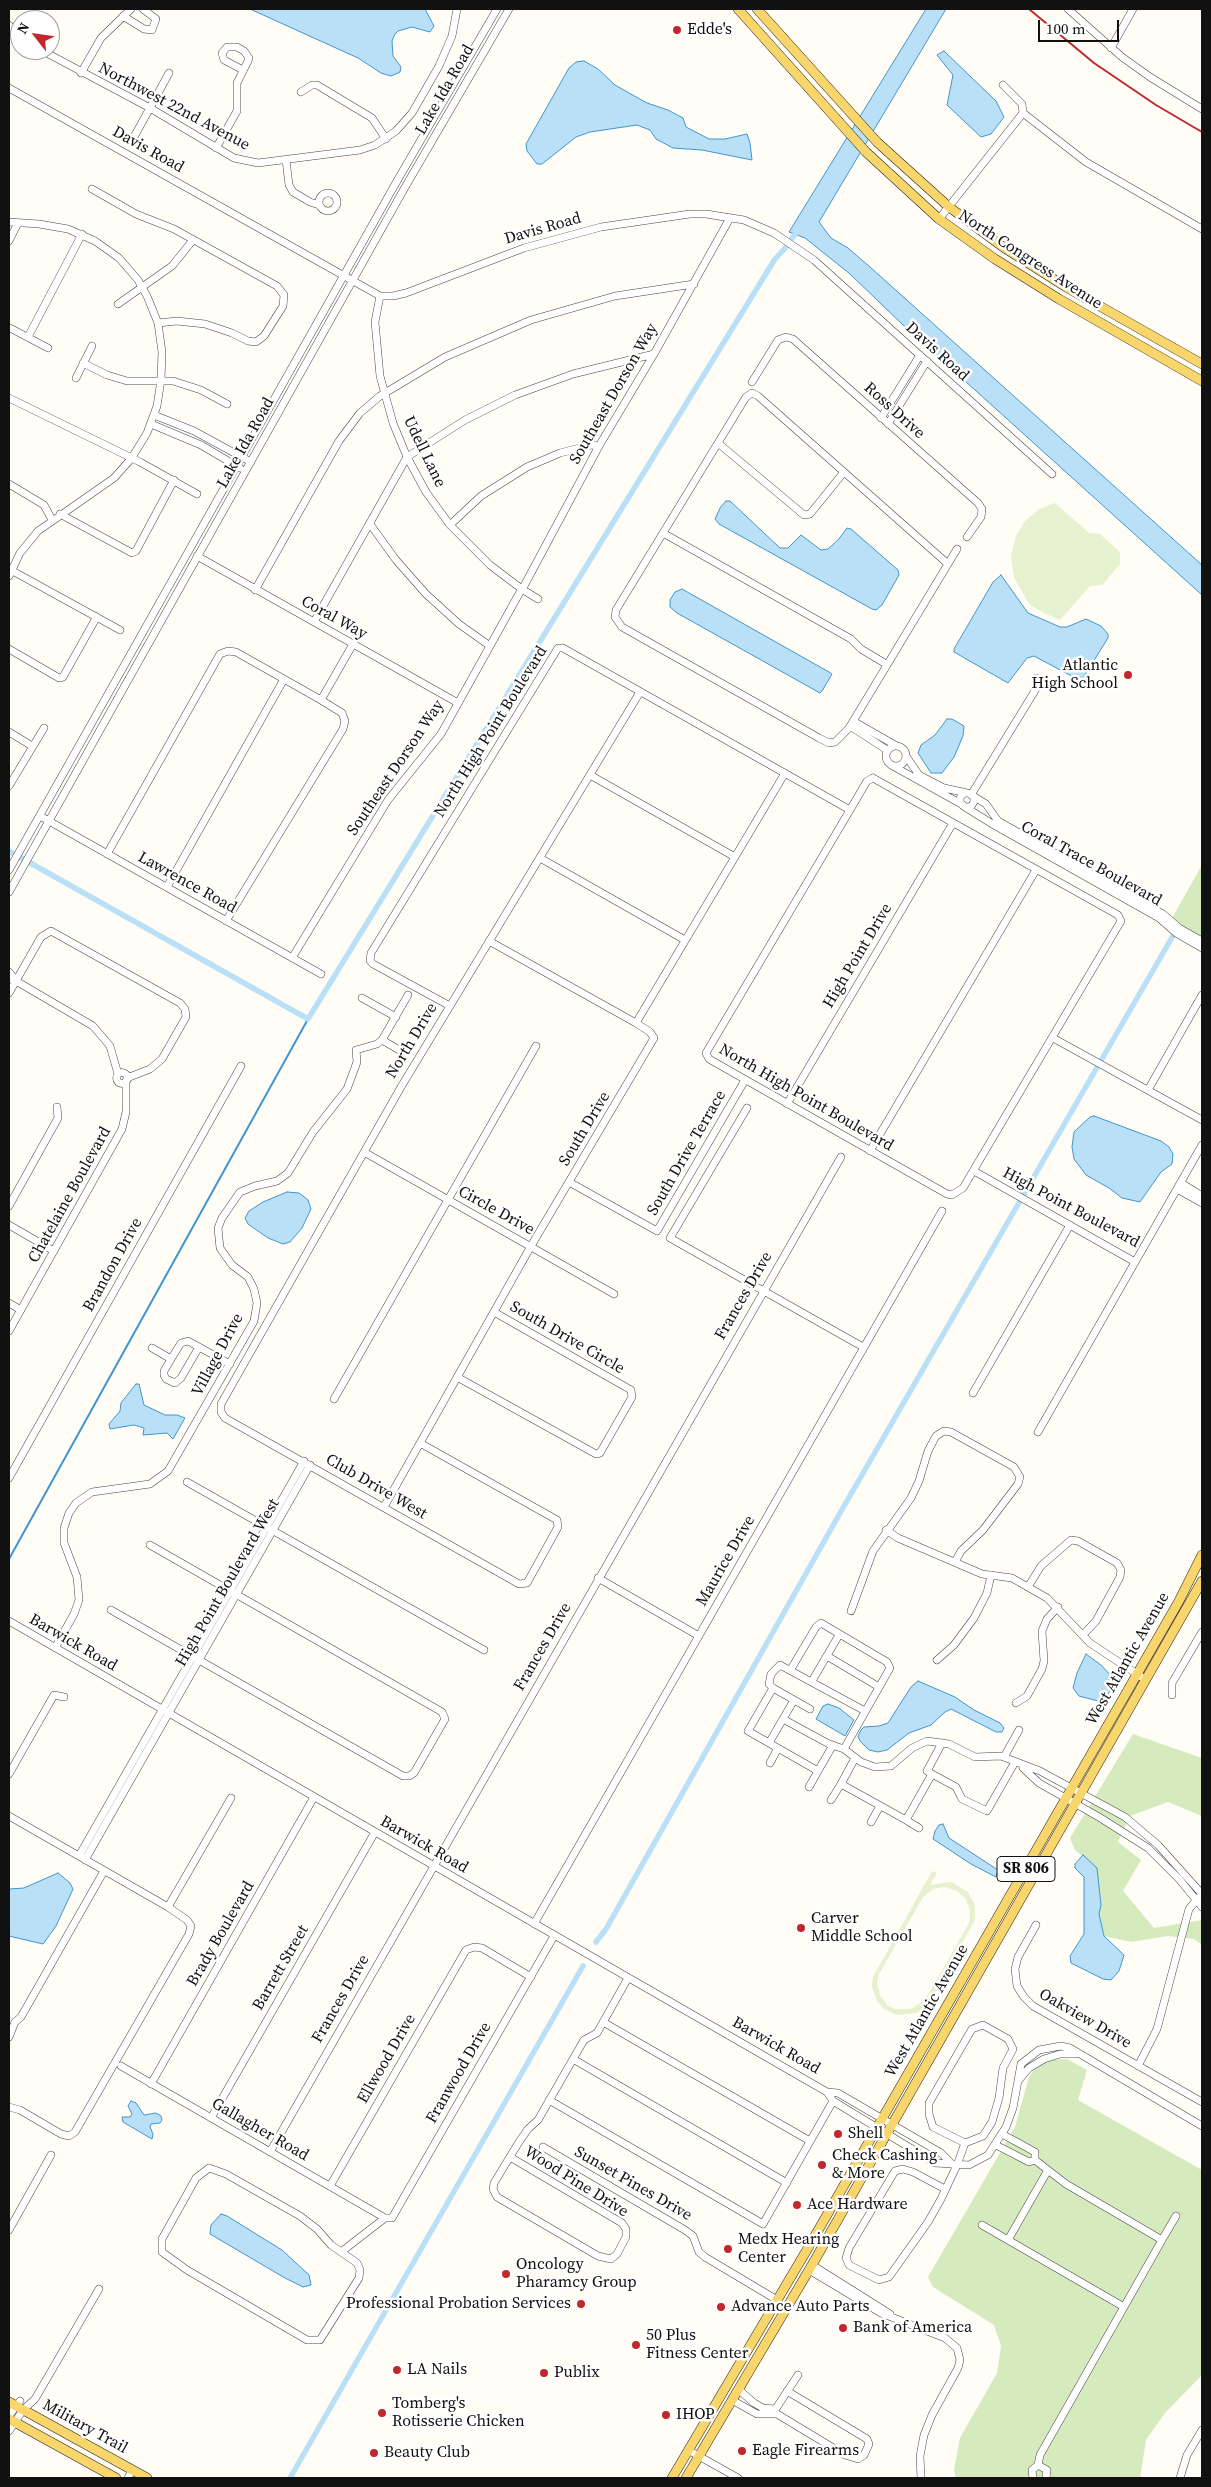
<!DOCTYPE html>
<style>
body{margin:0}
#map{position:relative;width:1211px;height:2487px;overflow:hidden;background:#fffdf5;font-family:"Source Serif 4",serif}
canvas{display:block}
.frame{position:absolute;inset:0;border:10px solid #111;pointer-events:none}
.north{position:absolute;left:10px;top:10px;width:50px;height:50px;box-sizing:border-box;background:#fff;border:1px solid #a0a0a0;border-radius:50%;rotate:300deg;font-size:14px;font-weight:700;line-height:20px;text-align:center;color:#111}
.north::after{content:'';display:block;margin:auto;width:18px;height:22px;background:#c4262e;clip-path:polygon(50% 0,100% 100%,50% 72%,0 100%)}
.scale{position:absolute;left:1038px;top:20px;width:81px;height:22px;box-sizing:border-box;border:2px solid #111;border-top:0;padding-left:6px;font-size:15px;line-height:18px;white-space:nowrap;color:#111;-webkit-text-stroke:4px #fff;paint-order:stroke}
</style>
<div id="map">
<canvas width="1211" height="2487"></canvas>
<div class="frame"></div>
<div class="north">N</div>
<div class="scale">100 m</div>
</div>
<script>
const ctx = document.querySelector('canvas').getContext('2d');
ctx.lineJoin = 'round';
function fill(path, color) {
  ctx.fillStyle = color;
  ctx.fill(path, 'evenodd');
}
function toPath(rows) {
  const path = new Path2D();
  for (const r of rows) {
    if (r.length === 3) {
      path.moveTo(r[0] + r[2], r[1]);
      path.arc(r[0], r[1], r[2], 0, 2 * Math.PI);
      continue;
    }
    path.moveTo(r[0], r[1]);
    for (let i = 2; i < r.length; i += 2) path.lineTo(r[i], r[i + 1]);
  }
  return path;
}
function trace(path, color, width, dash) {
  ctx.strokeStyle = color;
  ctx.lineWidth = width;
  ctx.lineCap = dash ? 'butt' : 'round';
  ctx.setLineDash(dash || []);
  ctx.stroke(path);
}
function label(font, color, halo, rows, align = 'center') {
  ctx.font = font + ' "Source Serif 4",serif';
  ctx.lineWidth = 5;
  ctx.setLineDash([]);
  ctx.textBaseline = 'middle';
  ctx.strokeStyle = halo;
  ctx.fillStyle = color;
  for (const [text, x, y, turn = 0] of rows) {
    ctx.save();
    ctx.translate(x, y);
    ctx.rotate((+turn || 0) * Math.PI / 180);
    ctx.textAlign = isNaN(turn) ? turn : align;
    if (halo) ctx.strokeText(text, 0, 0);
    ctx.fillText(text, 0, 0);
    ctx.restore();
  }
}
const green = toPath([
 [1202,865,1202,938,1178,925,1172,918],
 [1133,1734,1202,1758,1202,1816,1168,1802,1130,1816,1118,1842,1141,1860,1123,1891,1154,1928,1202,1920,1202,1945,1194,1939,1168,1936,1131,1942,1104,1936,1099,1914,1101,1905,1097,1868,1075,1850,1070,1838],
 [1067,2059,1087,2070,1078,2100,1202,2170,1202,2375,1165,2413,1146,2440,1140,2478,956,2478,954,2470,960,2438,997,2373,1001,2346,994,2325,933,2287,928,2277,1015,2127,1029,2077,1035,2068,1047,2060]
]);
const pitch = toPath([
 [1055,503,1089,533,1100,534,1120,552,1120,564,1102,585,1090,586,1060,620,1044,613,1029,604,1014,577,1011,556,1016,536,1025,521,1039,509],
 [932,1871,937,1873,930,1885,951,1882,968,1892,975,1905,975,1920,929,2003,917,2013,897,2015,884,2009,877,2001,872,1987,873,1977],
 [945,1887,957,1891,966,1899,970,1911,969,1923,925,2000,911,2009,895,2009,887,2005,880,1995,877,1983,879,1974,923,1897,933,1889]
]);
const water = toPath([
 [250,9,425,9,434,26,430,32,412,27,398,31,395,34,392,41,393,56,401,67,400,72,391,76,381,73,358,58,250,9],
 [926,9,946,9,819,222,831,238,848,248,870,267,1202,565,1202,595,903,325,850,274,805,238,789,232,926,9],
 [944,51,996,101,1004,117,991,134,981,137,947,105,953,75,937,55,944,51],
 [584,61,598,69,615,85,647,103,668,110,683,118,686,127,709,139,725,139,747,134,750,143,752,160,702,150,673,148,656,139,650,130,637,125,590,132,576,137,542,164,537,164,527,151,526,144,569,68,576,62,584,61],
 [726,501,730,501,780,548,788,548,801,535,821,550,828,549,838,540,847,528,851,529,898,570,899,575,882,605,876,610,872,609,719,524,715,519,720,508,726,501],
 [1001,575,1028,613,1060,627,1067,627,1086,619,1101,626,1108,634,1108,638,1083,678,1079,680,1034,656,1027,658,1008,683,954,652,954,649,993,582,1001,575],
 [682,589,829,672,832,674,822,691,820,693,677,613,670,607,670,600,675,592,682,589],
 [947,719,952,719,964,726,963,736,954,757,942,773,931,773,918,753,921,745,935,735,947,719],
 [1094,1116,1161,1141,1169,1147,1173,1154,1172,1164,1161,1172,1140,1202,1122,1198,1109,1188,1086,1175,1074,1159,1072,1147,1074,1132,1090,1117,1094,1116],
 [287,1192,299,1193,303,1196,308,1200,311,1209,302,1228,290,1242,283,1244,268,1238,248,1224,245,1218,249,1211,263,1202,287,1192],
 [136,1384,139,1384,144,1405,165,1415,177,1415,185,1418,173,1439,167,1433,143,1435,144,1428,134,1425,110,1429,109,1424,120,1411,121,1403,136,1384],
 [1086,1654,1101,1665,1113,1678,1114,1686,1102,1702,1079,1696,1073,1688,1077,1673,1086,1654],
 [918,1681,955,1697,974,1710,1000,1723,1004,1728,1002,1732,996,1732,951,1709,945,1712,931,1725,909,1733,887,1750,878,1752,869,1750,860,1741,858,1736,861,1730,864,1727,879,1726,888,1723,911,1687,918,1681],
 [828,1704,839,1708,854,1720,845,1736,816,1719,823,1706,828,1704],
 [943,1824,949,1838,998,1870,996,1877,971,1864,933,1839,935,1831,939,1825,943,1824],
 [1083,1855,1097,1868,1101,1905,1099,1914,1104,1936,1124,1955,1119,1971,1111,1980,1103,1979,1071,1963,1070,1956,1084,1934,1084,1877,1075,1868,1075,1864,1083,1855],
 [58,1873,70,1883,73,1889,56,1926,43,1944,9,1936,9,1889,24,1888,58,1873],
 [131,2101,136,2103,144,2115,156,2113,161,2116,162,2120,160,2123,151,2124,150,2127,153,2134,152,2139,123,2122,122,2117,130,2117,132,2114,128,2106,131,2101],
 [221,2214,227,2216,282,2250,309,2275,311,2285,303,2287,285,2278,210,2234,211,2225,221,2214]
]);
const stream = toPath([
 [9,1559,308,1019]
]);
const canal = toPath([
 [792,238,801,228],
 [9,851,308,1019,775,259,787,246],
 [596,1942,606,1929,840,1513,1174,934],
 [290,2478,583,1966]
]);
const minor = toPath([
 [1068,9,1122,57,1150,77,1202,109],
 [123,16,144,29,152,30,156,19,143,9],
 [9,25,20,37],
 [1111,48,1133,9],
 [41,50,150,108,234,158,258,163,360,150,375,145,396,131,412,113,439,66,452,36,457,9],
 [81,73,101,38,131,9],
 [1003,85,1022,104,1023,113,1086,162,1202,229],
 [9,88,380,296,393,296,406,293,524,248,601,227,690,214,706,214,744,220,774,233,814,260,1052,474],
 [301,92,312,85,317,85,372,118,386,139],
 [134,137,169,73],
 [216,148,237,111,237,83,248,61,249,58,244,51,237,47,227,47,222,53,224,60,243,70],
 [286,160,289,185,293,192,310,202,319,205],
 [92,189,136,214,174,229,277,286,284,295,283,306,264,336,256,342,248,341,232,333,205,324,177,321,158,323],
 [328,202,9],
 [939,219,1023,113],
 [9,222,39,224,68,229,95,241,119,258,138,280,147,296,158,323,162,352,161,380,157,406,147,433,131,459,114,478,38,531,20,553,9,576],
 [9,241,18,223],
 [380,296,375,322,380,376,393,423,407,457,426,492,450,525,490,565,519,587],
 [118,304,172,266,193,240],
 [10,328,48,348],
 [28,337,82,234],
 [83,363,107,375,127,381,173,381,201,390,227,404],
 [76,378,92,346],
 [752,382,778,340,786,337,793,339,978,503,982,509,981,517,967,537],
 [9,398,140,462,197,494],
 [154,415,194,431,251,462],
 [881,418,920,355],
 [151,424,201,445,240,468],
 [888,424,927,361],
 [718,443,804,515,810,514,844,472],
 [9,484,44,505,52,520],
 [60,514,132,553,136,551,174,480],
 [370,524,396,560,426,594,459,624,490,646],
 [450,525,481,496,527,467,560,453,591,445,599,446],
 [663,533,851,639,861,649,886,664],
 [197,556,458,703],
 [948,564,758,396,752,393,746,397,616,610,615,617,622,627,819,738,829,743,835,742,849,728,957,549],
 [9,569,120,630],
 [524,586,599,446,654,354,730,218],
 [255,590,339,441,360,413,380,396,445,357,531,320,615,296,694,284],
 [525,591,538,599],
 [314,622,407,457,465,420,515,395,573,374,654,354],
 [9,649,59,678,63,677,95,620,95,616],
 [321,700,353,644],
 [853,721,895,745],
 [850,726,887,750],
 [9,732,32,746],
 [896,756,10],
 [906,756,919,775,944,788,967,793],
 [891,765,963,805],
 [590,775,735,857],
 [873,778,1118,915,1121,921,963,1188,952,1195,947,1194,709,1059,706,1053,850,810,867,781,873,778],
 [9,786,44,728],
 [967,800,7],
 [971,795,1036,689,1036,678],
 [973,796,986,804,998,821,1163,914,1179,928,1202,941],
 [965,807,994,825,1159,918,1176,933,1202,948],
 [40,816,321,974],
 [107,854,220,654,228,651,236,652,321,700,342,713,345,721,343,729,226,921],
 [540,858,685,940],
 [9,870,397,181,497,9],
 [167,887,284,679],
 [9,892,404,189,509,9],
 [292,958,388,800,441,734,520,592],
 [9,972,16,981],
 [9,979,16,981,93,1026,110,1046,118,1074],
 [9,993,41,937,51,931,180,1003,185,1009,186,1017,162,1059,150,1069,127,1078],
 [362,998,396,1017],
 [450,1006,373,964,370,961,371,953,558,648,563,648,850,810],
 [636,1023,785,773],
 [1053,1038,1202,1120],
 [382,1040,401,1051],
 [122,1078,5.5],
 [1148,1090,1202,995],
 [787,1104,953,823],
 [747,1108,670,1238,863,1347],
 [870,1151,1036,870],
 [364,1152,614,1294],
 [974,1171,1135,1262],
 [569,1182,657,1231,745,1080],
 [1181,1183,1202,1196],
 [1177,1189,1202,1203],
 [9,1206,58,1118,57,1107],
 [9,1225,54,1251],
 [9,1303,21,1310],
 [9,1331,122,1129,126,1112,126,1081],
 [152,1348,171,1359,181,1343,188,1341,230,1364],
 [171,1359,164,1371,164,1375,166,1379,175,1383,181,1378,199,1347],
 [457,1377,596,1454,600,1453,632,1397,631,1390,494,1312],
 [973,1393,1070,1225],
 [334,1399,536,1046],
 [1038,1432,1202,1145],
 [420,1443,557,1520,558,1527,527,1583,519,1584,225,1418,221,1412,221,1404,401,1087,640,692],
 [9,1478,241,1066],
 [187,1482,484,1650],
 [384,1507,531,1246,654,1038,650,1032,636,1023,489,941],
 [886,1530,898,1538,982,1574,1012,1578,1047,1598,1090,1643,1146,1680],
 [598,1578,699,1636],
 [1028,1587,1041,1566,1071,1540,1078,1541,1117,1563,1121,1570,1120,1577,1096,1621,1083,1635],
 [111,1610,403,1776,409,1776,414,1773,445,1719,442,1712,150,1545],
 [851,1611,873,1551,911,1498,919,1481,928,1451,936,1436,944,1431,951,1432,1014,1467,1020,1477,1018,1484,983,1530,961,1551,955,1562],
 [9,1621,827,2092,838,2093,941,2153,952,2164],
 [55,1648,74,1614,79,1600,77,1577,64,1543,64,1528,69,1513,76,1503,92,1492,150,1484,168,1471,254,1321,257,1303,254,1289,248,1277,232,1265,220,1248,218,1228,222,1218,240,1192,255,1186,277,1181,288,1173,313,1132,347,1089,357,1062,356,1050,377,1044,382,1040,408,995],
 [827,1656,879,1687],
 [937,1660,954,1645,974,1618,987,1593,991,1575],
 [791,1669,816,1627,821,1623,887,1662,890,1668,844,1749],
 [812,1681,839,1635],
 [773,1688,810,1709],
 [1172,1695,1172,1683,1202,1632],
 [1016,1703,1027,1696,1042,1669,1044,1661,1042,1631,1047,1619,1058,1607],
 [783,1719,829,1744,844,1749,861,1762,875,1767,891,1766,912,1748,927,1741,949,1744,975,1757,1001,1756,1040,1771,1125,1817,1158,1845,1202,1894],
 [769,1743,794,1700],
 [833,1745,818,1771,748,1731,773,1688,769,1684,771,1674,780,1665,865,1711],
 [1004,1757,1019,1730],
 [855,1758,841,1784,906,1820,932,1774,956,1787,962,1799,987,1811,1015,1762],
 [770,1763,778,1748],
 [1023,1768,1039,1783,1099,1817,1148,1848,1179,1879,1202,1907],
 [9,1774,54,1695,64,1697],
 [932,1774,927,1771,942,1743],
 [809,1787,818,1771],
 [831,1800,841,1784],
 [9,1816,168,1907,187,1920,191,1926,189,1934,75,2132,69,2136,61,2134,20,2110,9,2107],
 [906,1820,919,1828],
 [871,1822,880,1806],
 [79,1856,304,1461],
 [85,1860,310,1465],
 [168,1907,231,1798],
 [534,1924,942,1211],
 [1036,1925,1018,1957,1015,1969,1017,1986,1024,1997,1033,2006,1202,2102],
 [603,2022,810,2141],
 [9,2037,15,2022,21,2017,104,1871],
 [573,2059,787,2183],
 [121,2066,385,2218],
 [1138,2066,1157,2029,1189,1909,1198,1898],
 [1018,2081,1029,2068,1044,2059,1060,2054,1077,2054],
 [151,2084,314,1797],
 [827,2092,833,2101,935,2163,969,2165,988,2155,1006,2127,1013,2108,1021,2064,1039,2050,1061,2046,1070,2048,1202,2126],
 [549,2100,763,2224,833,2101],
 [211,2118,375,1832],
 [996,2145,1029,2162,1035,2160,1035,2152,1002,2134],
 [543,2147,685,2230,693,2236,699,2252,705,2257,777,2300],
 [270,2152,841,1157],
 [510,2157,622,2223,626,2229,626,2237,617,2254,611,2259,598,2256,497,2197,493,2189,494,2183,519,2142,528,2129,538,2120,584,2040,597,2033,628,1978],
 [1035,2160,1066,2184,1162,2240,1176,2216],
 [209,2168,226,2174,300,2216,317,2229,331,2245,357,2263,360,2270,359,2278,320,2340,307,2340,187,2270,162,2252,162,2239,196,2178,209,2168],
 [330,2186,466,1950,474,1947,482,1948,531,1977],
 [945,2189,913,2172,903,2169,895,2171,849,2248,846,2258,849,2265,879,2280,889,2277,928,2222,941,2199,957,2165,965,2143,983,2136,992,2122,999,2098,1003,2068,1013,2049,1008,2039,983,2025,972,2029,929,2103,929,2114,933,2127,965,2143],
 [385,2218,392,2218,554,1936],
 [982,2225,1124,2307],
 [9,2230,51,2155],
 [1008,2240,1048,2170],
 [341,2252,385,2218],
 [812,2265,890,2314],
 [809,2270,881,2313,945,2338,957,2348,960,2360,958,2368,932,2415,924,2435,920,2456,921,2478],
 [738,2389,754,2403,763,2408,774,2409],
 [732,2400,757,2414,777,2414,845,2455,858,2459,864,2455,869,2444,867,2439,787,2391],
 [773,2413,798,2375],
 [9,2416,20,2401],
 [9,2431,23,2410,35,2399,99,2289],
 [688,2450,738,2478],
 [1038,2465,1040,2455,1162,2240],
 [128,2478,132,2470],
 [1033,2478,1032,2470,1038,2465,1047,2470,1046,2478],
 [1180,2478,1187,2455,1202,2430]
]);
const major = toPath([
 [738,9,866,152,939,219,995,259,1059,299,1202,381],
 [757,9,877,142,949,207,1003,247,1066,287,1202,364],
 [9,2402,147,2478],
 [9,2419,116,2478],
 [672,2478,808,2248,1179,1601,1202,1555],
 [686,2478,812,2265,1202,1581]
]);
const rail = toPath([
 [1029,9,1094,63,1156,105,1202,132]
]);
const markers = [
 [677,30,5,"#c4262e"],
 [1128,675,5,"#c4262e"],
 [801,1928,5,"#c4262e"],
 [838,2134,5,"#c4262e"],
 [822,2165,5,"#c4262e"],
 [797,2205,5,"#c4262e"],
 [728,2249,5,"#c4262e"],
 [506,2274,5,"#c4262e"],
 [581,2304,5,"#c4262e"],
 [721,2307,5,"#c4262e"],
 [843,2328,5,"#c4262e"],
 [636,2345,5,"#c4262e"],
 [397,2370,5,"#c4262e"],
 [544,2373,5,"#c4262e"],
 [382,2413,5,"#c4262e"],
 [666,2415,5,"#c4262e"],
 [742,2451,5,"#c4262e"],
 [374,2453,5,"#c4262e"]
];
const shields = [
 [1026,1869,58]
];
const shieldNames = [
 ["SR 806",1026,1869]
];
const poiNames = [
 ["Edde's",687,30],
 ["Atlantic",1118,666,"right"],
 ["High School",1118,684,"right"],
 ["Carver",811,1919],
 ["Middle School",811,1937],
 ["Shell",848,2134],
 ["Check Cashing",832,2156],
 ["& More",832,2174],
 ["Ace Hardware",807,2205],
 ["Medx Hearing",738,2240],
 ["Center",738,2258],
 ["Oncology",516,2265],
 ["Pharamcy Group",516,2283],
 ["Professional Probation Services",571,2304,"right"],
 ["Advance Auto Parts",731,2307],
 ["Bank of America",853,2328],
 ["50 Plus",646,2336],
 ["Fitness Center",646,2354],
 ["LA Nails",407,2370],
 ["Publix",554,2373],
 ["Tomberg's",392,2404],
 ["Rotisserie Chicken",392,2422],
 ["IHOP",676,2415],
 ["Eagle Firearms",752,2451],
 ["Beauty Club",384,2453]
];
const streetNames = [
 ["Lake Ida Road",445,90,-60],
 ["Northwest 22nd Avenue",174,107,28],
 ["Davis Road",148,150,29],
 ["Davis Road",543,229,-16],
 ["North Congress Avenue",1030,260,33],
 ["Davis Road",937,352,42],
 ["Southeast Dorson Way",614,394,-60],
 ["Ross Drive",894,411,42],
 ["Lake Ida Road",246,443,-61],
 ["Udell Lane",424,452,64],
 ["Coral Way",334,618,29],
 ["North High Point Boulevard",491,732,-58],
 ["Southeast Dorson Way",396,768,-56],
 ["Coral Trace Boulevard",1091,864,29],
 ["Lawrence Road",187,883,29],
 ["High Point Drive",858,956,-59],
 ["North Drive",412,1041,-59],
 ["North High Point Boulevard",806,1098,30],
 ["South Drive",585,1129,-59],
 ["South Drive Terrace",687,1153,-60],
 ["Chatelaine Boulevard",70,1195,-61],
 ["High Point Boulevard",1071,1208,28],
 ["Circle Drive",496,1211,29],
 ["Brandon Drive",113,1265,-61],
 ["Frances Drive",744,1296,-60],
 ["South Drive Circle",567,1338,30],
 ["Village Drive",218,1355,-62],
 ["Club Drive West",376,1487,30],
 ["Maurice Drive",726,1561,-60],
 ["High Point Boulevard West",228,1583,-60],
 ["Barwick Road",73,1643,30],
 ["Frances Drive",543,1647,-60],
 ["West Atlantic Avenue",1128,1659,-60],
 ["Barwick Road",424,1845,30],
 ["Brady Boulevard",221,1934,-60],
 ["Barrett Street",281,1968,-60],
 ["Frances Drive",341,1999,-60],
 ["West Atlantic Avenue",927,2011,-60],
 ["Oakview Drive",1085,2019,30],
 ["Barwick Road",776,2046,30],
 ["Ellwood Drive",387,2059,-60],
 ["Franwood Drive",459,2073,-60],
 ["Gallagher Road",260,2130,30],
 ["Wood Pine Drive",576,2182,32],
 ["Sunset Pines Drive",633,2184,30],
 ["Military Trail",85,2427,29]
];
fill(green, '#d5ebbd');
fill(pitch, '#e6f2cf');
fill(water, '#b9e0f7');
trace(water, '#3f96cf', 1);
trace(stream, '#3f96cf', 2);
trace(canal, '#b9e0f7', 5.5);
trace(minor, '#444', 8);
trace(major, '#222', 10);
trace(minor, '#fff', 7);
trace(major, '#f9d66b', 9);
trace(rail, '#c4262e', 2);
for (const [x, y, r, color] of markers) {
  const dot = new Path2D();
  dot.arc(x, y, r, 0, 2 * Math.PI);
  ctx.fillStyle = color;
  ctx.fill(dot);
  trace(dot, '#fff', 2);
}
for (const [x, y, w] of shields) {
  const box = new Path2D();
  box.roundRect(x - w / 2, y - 12.5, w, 25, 4);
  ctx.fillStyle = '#fff';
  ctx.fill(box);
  trace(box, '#111', 1);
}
label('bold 15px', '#111', null, shieldNames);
label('16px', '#111', '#fff', poiNames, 'left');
label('16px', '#111', '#fff', streetNames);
</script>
